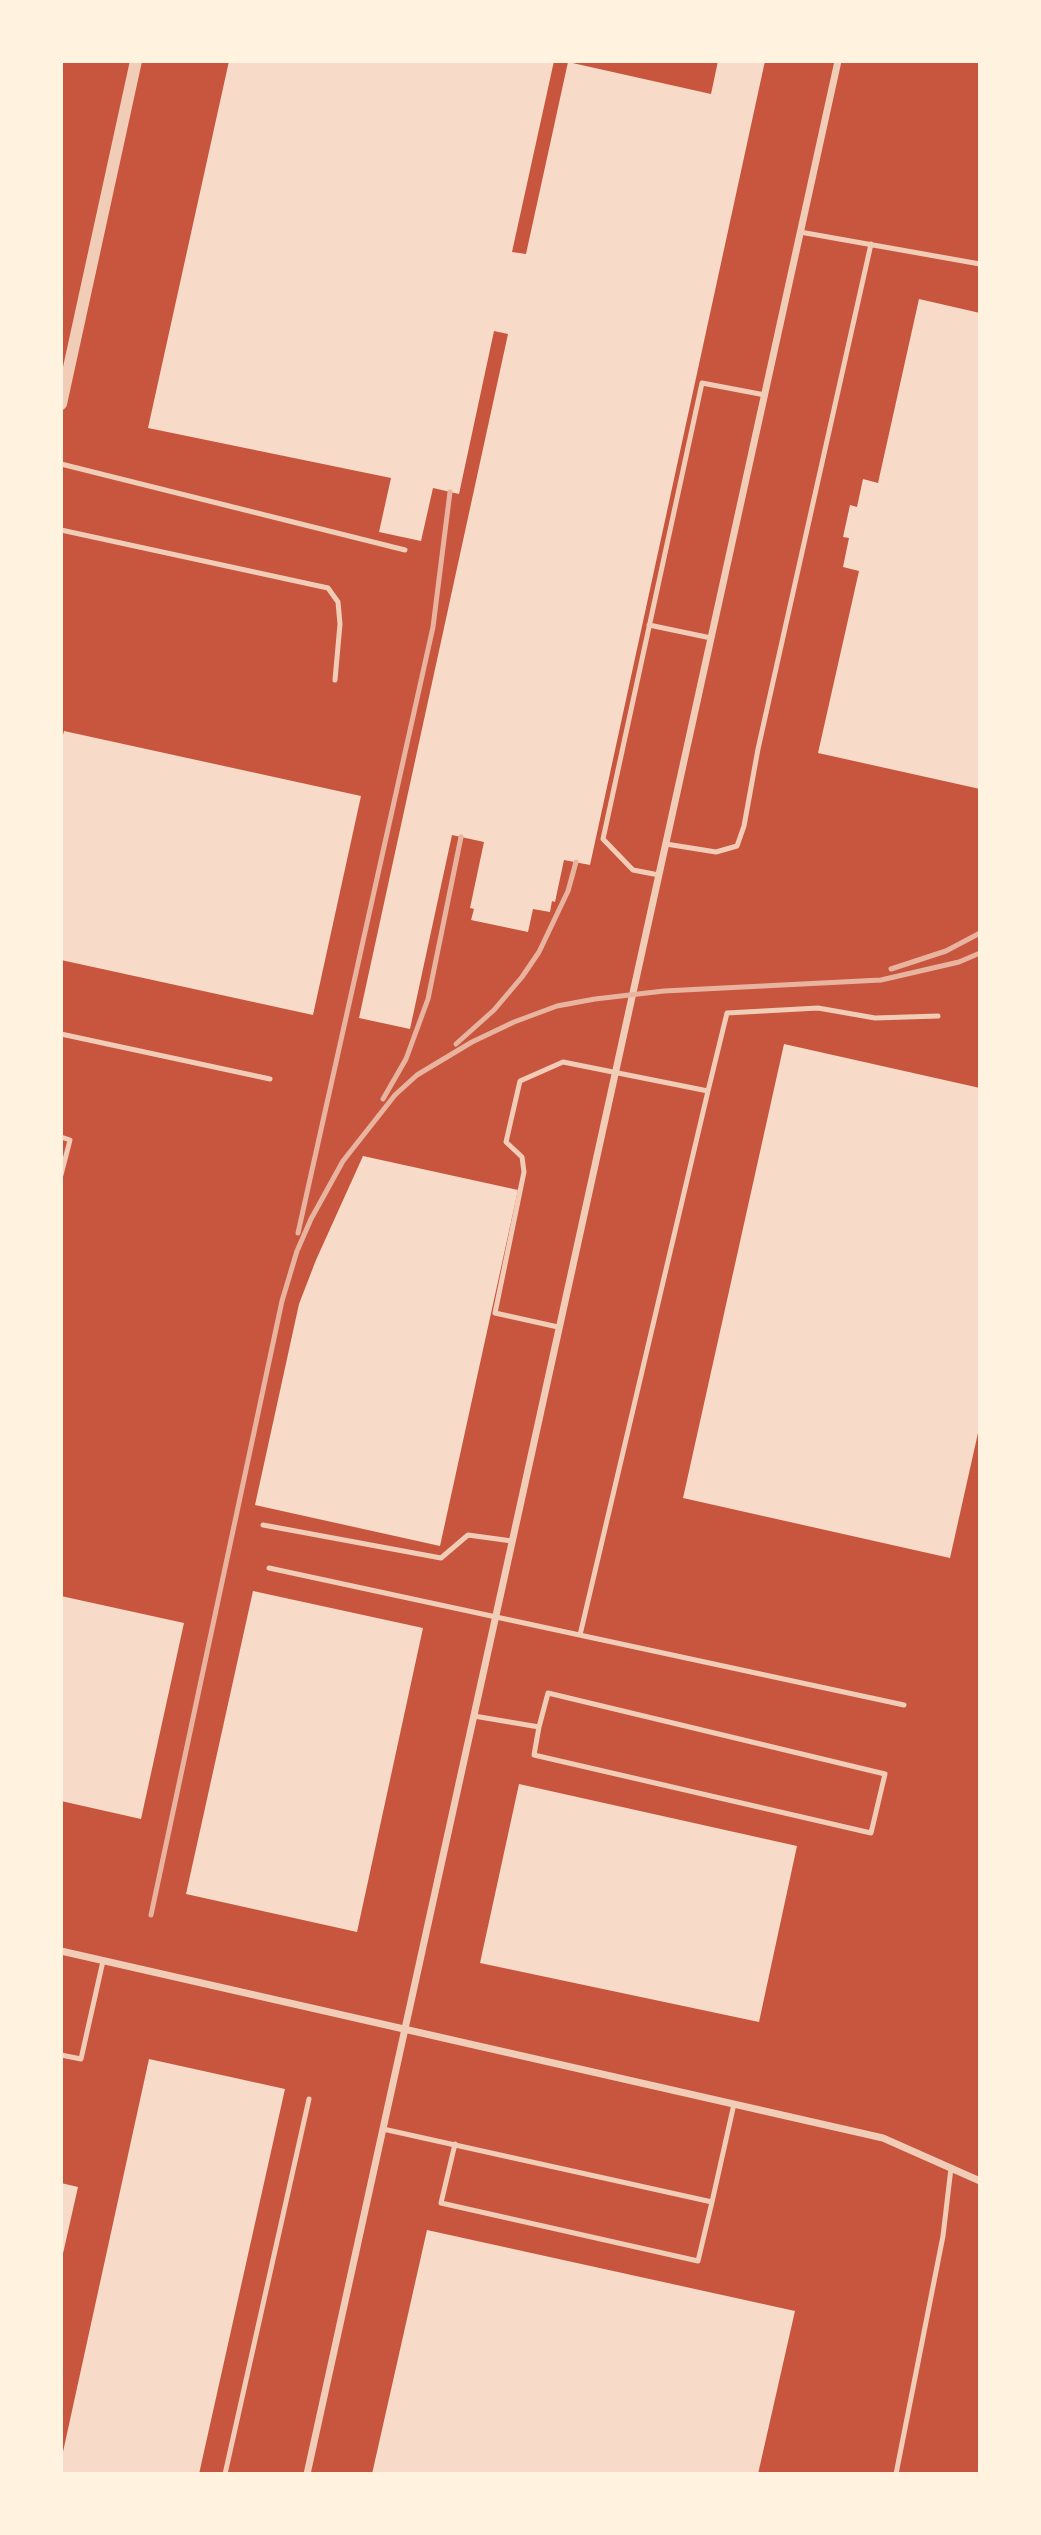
<!DOCTYPE html>
<style>
body{margin:0}
#map{position:relative;width:1041px;height:2535px;overflow:hidden;background:#c8553d;font-family:Spectral,serif}
canvas{display:block}
.frame{position:absolute;inset:0;border:63px solid #fff3e0;pointer-events:none}
</style>
<div id="map">
<canvas width="1041" height="2535"></canvas>
<div class="frame"></div>
</div>
<script>
const ctx = document.querySelector('canvas').getContext('2d');
ctx.lineJoin = 'round';
function fill(path, color) {
  ctx.fillStyle = color;
  ctx.fill(path, 'evenodd');
}
function toPath(rows) {
  const path = new Path2D();
  for (const r of rows) {
    path.moveTo(r[0], r[1]);
    for (let i = 2; i < r.length; i += 2) path.lineTo(r[i], r[i + 1]);
  }
  return path;
}
function trace(path, color, width, dash) {
  ctx.strokeStyle = color;
  ctx.lineWidth = width;
  ctx.lineCap = dash ? 'butt' : 'round';
  ctx.setLineDash(dash || []);
  ctx.stroke(path);
}
const building = toPath([
 [229,61,554,61,512,252,526,254,568,62,711,94,718,61,765,61,590,865,564,860,555,902,552,901,550,912,533,909,528,932,471,920,474,909,470,908,484,842,452,835,410,1029,359,1018,508,334,494,331,459,494,433,488,421,541,379,532,391,478,148,428],
 [919,299,980,313,980,789,818,753,859,571,843,567,849,538,843,537,850,505,857,507,863,479,878,483],
 [64,731,361,796,313,1015,61,960,61,743],
 [784,1044,980,1088,980,1424,950,1558,683,1498],
 [363,1156,518,1190,440,1546,255,1505,299,1304,316,1260],
 [253,1591,423,1628,357,1932,186,1894],
 [61,1596,184,1623,141,1819,61,1801],
 [519,1784,797,1846,759,2022,480,1963],
 [149,2059,285,2089,199,2474,61,2474,61,2461],
 [61,2183,78,2187,62,2258,61,2258],
 [427,2230,795,2311,758,2474,372,2474]
]);
const service = toPath([
 [800,232,980,264],
 [61,464,405,550],
 [61,530,328,588,338,602,340,624,335,680],
 [649,625,711,638],
 [666,844,716,852,737,846,744,826,758,749,871,244],
 [659,875,633,870,603,839,702,383,765,395],
 [61,1034,270,1079],
 [708,1091,727,1013,818,1008,875,1018,938,1016],
 [61,1137,70,1140,61,1175],
 [558,1327,495,1313,524,1172,522,1157,506,1142,520,1081,563,1062,708,1091,580,1635],
 [263,1525,441,1558,468,1535,512,1541],
 [269,1568,904,1705],
 [474,1716,539,1727,548,1693,885,1774,871,1833,534,1755,539,1727],
 [61,2055,81,2059,103,1961],
 [383,2129,712,2202,734,2104],
 [455,2144,441,2203,698,2261,712,2202],
 [225,2474,309,2099],
 [896,2474,943,2236,951,2168]
]);
const minor = toPath([
 [61,1951,883,2138,980,2181],
 [307,2474,838,61]
]);
const tertiary = toPath([
 [61,404,136,61]
]);
const rail = toPath([
 [891,969,946,951,980,933],
 [456,1044,494,1010,522,977,539,952,568,891,576,862],
 [383,1099,406,1059,428,999,461,837],
 [298,1233,433,627,450,492],
 [151,1915,282,1301,297,1251,311,1219,343,1161,395,1095,417,1075,472,1042,514,1022,557,1006,595,999,664,991,881,980,959,962,980,953]
]);
fill(building, '#f7dbc8');
trace(service, '#f1ccb7', 5);
trace(minor, '#f1ccb7', 7);
trace(tertiary, '#f1ccb7', 12);
trace(rail, '#e9b49f', 5);
</script>
